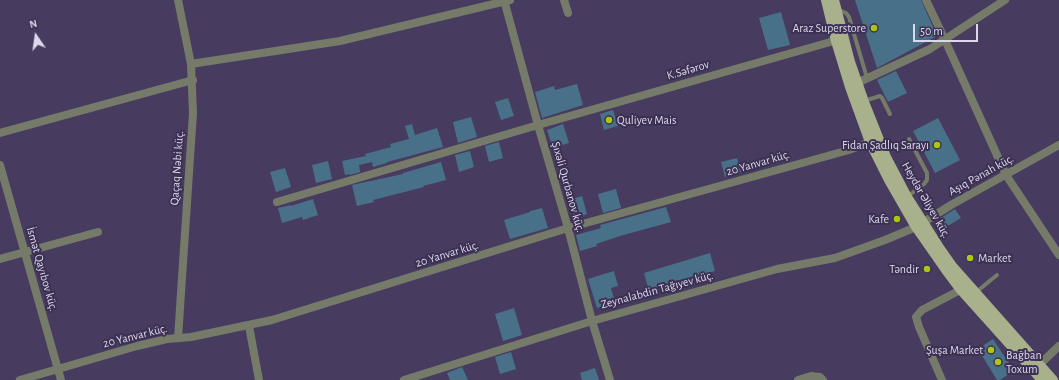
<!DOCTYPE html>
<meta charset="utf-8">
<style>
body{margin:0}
#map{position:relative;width:1059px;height:380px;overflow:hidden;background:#473c5f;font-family:"Alegreya Sans",sans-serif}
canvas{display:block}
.north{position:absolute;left:16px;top:16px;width:40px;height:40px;-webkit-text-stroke:3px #3d3153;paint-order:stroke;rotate:347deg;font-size:11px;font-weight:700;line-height:16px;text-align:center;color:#ddd7ec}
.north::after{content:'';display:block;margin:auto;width:14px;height:18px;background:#ddd7ec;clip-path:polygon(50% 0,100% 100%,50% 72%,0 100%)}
.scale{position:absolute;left:913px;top:24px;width:65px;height:18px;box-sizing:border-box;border:2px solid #ddd7ec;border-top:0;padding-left:5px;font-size:12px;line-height:14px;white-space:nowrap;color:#ddd7ec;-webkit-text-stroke:3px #3d3153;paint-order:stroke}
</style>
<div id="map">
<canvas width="1059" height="380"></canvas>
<div class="north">N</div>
<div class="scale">50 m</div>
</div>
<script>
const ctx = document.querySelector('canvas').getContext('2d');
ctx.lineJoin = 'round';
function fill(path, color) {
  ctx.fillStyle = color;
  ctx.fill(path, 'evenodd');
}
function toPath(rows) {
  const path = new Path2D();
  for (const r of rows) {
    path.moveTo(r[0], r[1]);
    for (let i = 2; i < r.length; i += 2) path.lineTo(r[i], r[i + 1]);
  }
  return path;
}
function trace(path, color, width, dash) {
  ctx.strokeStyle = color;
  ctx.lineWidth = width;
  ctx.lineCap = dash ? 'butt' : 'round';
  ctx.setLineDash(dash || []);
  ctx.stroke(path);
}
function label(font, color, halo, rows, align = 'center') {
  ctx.font = font + ' "Alegreya Sans",sans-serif';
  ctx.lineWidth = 4;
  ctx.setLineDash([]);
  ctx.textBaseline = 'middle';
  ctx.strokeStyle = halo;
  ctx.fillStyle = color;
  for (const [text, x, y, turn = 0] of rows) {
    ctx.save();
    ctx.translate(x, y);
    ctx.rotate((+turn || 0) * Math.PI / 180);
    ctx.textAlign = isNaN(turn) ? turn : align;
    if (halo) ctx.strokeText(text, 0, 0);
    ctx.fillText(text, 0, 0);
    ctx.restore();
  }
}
const building = toPath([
 [855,0,921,0,937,36,877,68],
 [781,12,790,45,768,50,759,18],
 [896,71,907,93,888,102,877,80],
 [577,84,583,105,542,118,535,92,554,86,555,90],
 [508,98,514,116,501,120,495,102],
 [613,110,618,126,604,130,600,114],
 [471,117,477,137,458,143,453,122],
 [938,118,960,160,935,173,913,131],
 [412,124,415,135,437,128,443,147,387,162,387,163,373,167,372,162,359,165,360,172,350,175,350,174,345,175,342,161,366,156,365,154,391,147,390,144,409,139,405,126],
 [563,124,569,143,553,148,547,130],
 [499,142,503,158,489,162,485,146],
 [470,151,474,167,459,172,455,155],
 [737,158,741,172,725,177,721,162],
 [328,161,332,179,316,183,312,165],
 [441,162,446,180,423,186,424,187,373,200,374,202,357,206,352,185,403,174,403,173],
 [285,168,291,187,276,192,270,172],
 [616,189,621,208,603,213,598,194],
 [582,196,587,214,575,218,569,200],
 [313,199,318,215,303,220,302,217,282,223,278,208,291,205,291,206],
 [666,207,671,222,620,236,596,244,597,246,580,251,576,235,601,228,600,225],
 [542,208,548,228,510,239,504,220,530,212,530,211],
 [955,209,961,218,941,230,936,221],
 [710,253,715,271,649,291,644,273],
 [614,271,618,286,611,288,615,303,597,308,588,279],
 [514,308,522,335,503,341,495,314],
 [993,339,1014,371,1000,380,997,380,978,349],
 [511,352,516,369,500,374,495,357],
 [462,367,468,380,450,380,447,373],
 [595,368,599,380,582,380,580,373]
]);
const lane = toPath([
 [839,10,846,13,849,17,867,78],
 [864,101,880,96,882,98,890,114],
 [908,196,924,184,927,180,927,173,909,139],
 [975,293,997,275]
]);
const street = toPath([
 [178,0,191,64,193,113,178,338],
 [504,0,538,125,568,228,592,321,610,380],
 [564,0,568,13],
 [926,0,945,40,1006,175,1059,255],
 [191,64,340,41,510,0],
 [857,83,930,49,1005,0],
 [0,133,193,80],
 [0,165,61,380],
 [277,202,538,125,841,39],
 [0,259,98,232],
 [249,326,259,380],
 [1036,368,1059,346],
 [20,380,137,346,167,339,191,337,272,320,568,228,849,150,875,140],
 [404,380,592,321,777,269,835,258,885,240,916,227,951,205,1059,145],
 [798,380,811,376,820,377,823,380],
 [942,380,919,327,916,317,922,310,966,287]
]);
const primary = toPath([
 [826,0,836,41,850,87,870,142,889,180,916,227,946,270,961,290,1042,380],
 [834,0,850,62,864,102,886,157,907,197,938,246,952,266,1053,380]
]);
const markers = [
 [874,28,4,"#adc60f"],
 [609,120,4,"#adc60f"],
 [937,145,4,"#adc60f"],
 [897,219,4,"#adc60f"],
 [970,258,4,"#adc60f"],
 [927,269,4,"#adc60f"],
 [991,350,4,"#adc60f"],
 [998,362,4,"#adc60f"]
];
const poiNames = [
 ["Araz Superstore",866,28],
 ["Quliyev Mais",617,120,"left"],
 ["Fidan Şadlıq Sarayı",929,145],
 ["Kafe",889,219],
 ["Market",978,258,"left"],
 ["Təndir",919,269],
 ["Şuşa Market",983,350],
 ["Bağban",1006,355,"left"],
 ["Toxum",1006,369,"left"]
];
const streetNames = [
 ["K.Səfərov",688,70,-16],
 ["20 Yanvar küç.",758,163,-16],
 ["Qaçaq Nəbi küç.",177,168,-86],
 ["Aşıq Pənah küç.",981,175,-29],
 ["Şıxəli Qurbanov küç.",568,187,74],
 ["Heydər Əliyev küç.",926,200,60],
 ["20 Yanvar küç.",447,254,-17],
 ["İsmət Qayıbov küç.",42,269,74],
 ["Zeynalabdin Tağıyev küç.",657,290,-15],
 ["20 Yanvar küç.",135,336,-14]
];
fill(building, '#497089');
trace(lane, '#767b69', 4);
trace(street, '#767b69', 8);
trace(primary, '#a8b08c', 10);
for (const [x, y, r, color] of markers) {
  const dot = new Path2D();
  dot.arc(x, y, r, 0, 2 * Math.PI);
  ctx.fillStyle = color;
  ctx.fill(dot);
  trace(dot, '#3d3153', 1.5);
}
label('12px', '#ddd7ec', '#3d3153', poiNames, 'right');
label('12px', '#ddd7ec', '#3d3153', streetNames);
</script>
